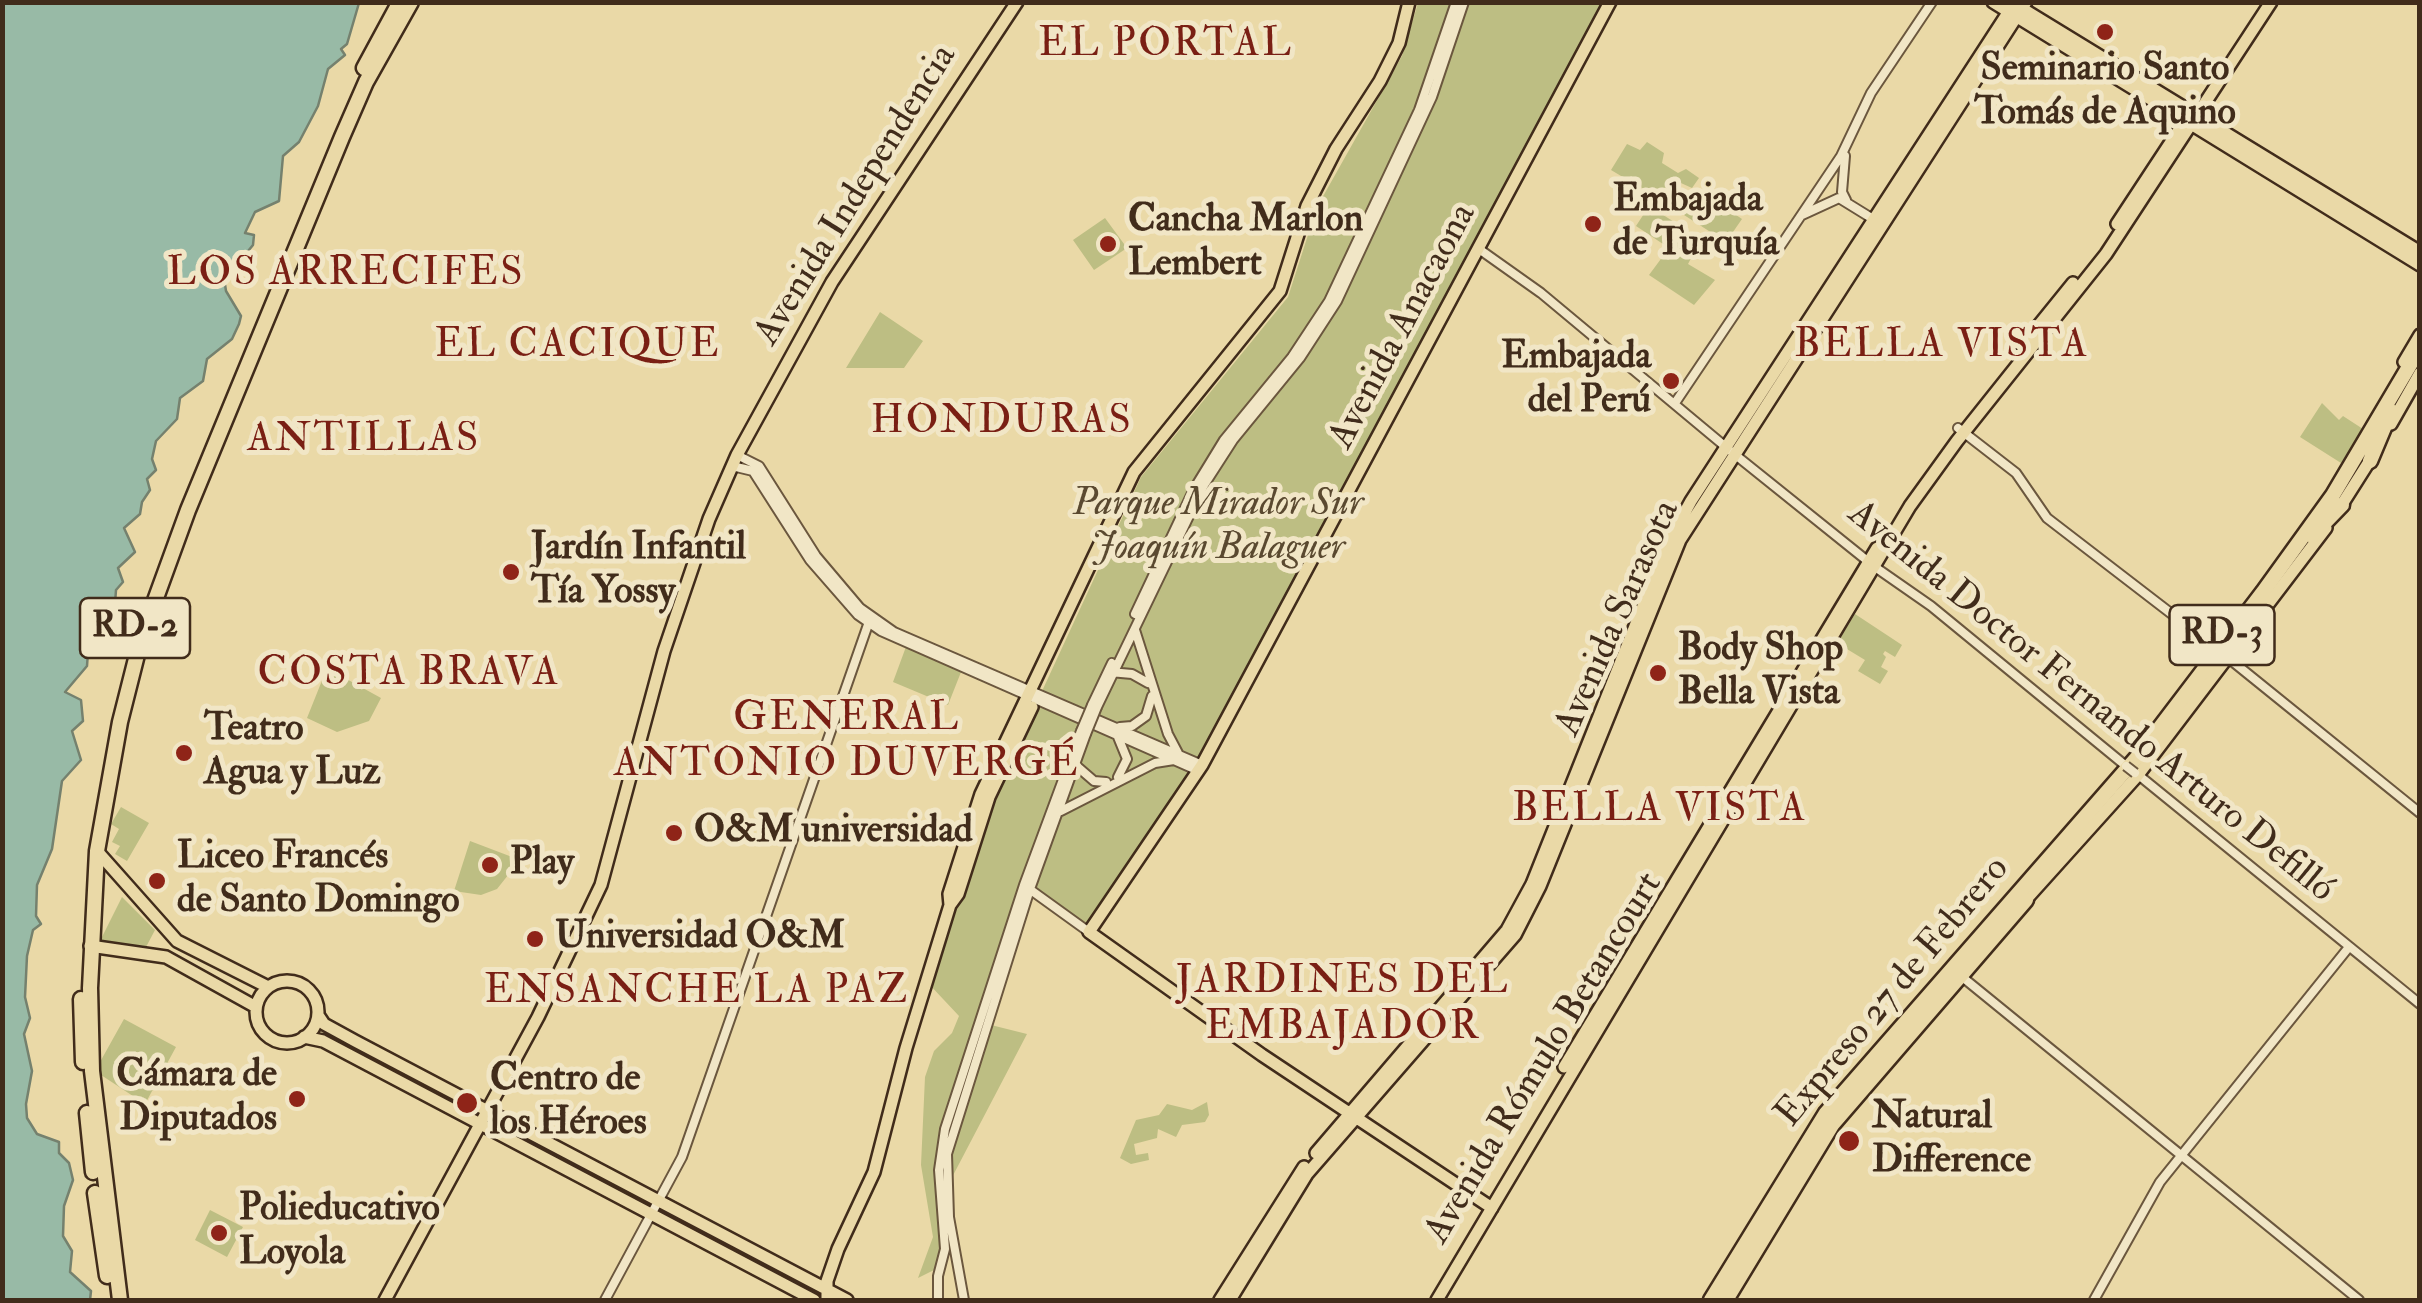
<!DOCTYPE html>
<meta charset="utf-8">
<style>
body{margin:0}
#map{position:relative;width:2422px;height:1303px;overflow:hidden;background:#ead9a7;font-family:"IM FELL Double Pica",serif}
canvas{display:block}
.frame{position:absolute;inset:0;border:5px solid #412c1b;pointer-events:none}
</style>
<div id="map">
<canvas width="2422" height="1303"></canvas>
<div class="frame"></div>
</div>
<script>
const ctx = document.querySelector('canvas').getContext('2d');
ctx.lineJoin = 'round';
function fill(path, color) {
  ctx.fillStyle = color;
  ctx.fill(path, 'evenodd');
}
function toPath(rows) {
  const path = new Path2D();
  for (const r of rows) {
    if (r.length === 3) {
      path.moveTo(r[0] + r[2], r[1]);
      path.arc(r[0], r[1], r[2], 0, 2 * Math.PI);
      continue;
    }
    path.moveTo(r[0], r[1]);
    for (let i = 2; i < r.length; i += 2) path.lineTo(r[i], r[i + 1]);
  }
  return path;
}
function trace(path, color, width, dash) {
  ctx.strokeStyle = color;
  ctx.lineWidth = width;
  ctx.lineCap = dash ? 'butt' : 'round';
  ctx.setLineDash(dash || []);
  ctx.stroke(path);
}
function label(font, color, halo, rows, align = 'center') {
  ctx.font = font + ' "IM FELL Double Pica",serif';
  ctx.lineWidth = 10;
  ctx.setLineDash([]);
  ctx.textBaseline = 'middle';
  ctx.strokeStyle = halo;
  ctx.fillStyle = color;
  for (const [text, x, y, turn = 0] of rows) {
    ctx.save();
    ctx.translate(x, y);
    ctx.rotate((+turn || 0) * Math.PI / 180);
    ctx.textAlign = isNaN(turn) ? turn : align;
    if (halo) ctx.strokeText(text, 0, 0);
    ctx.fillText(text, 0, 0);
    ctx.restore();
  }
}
const green = toPath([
 [1418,3,1603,3,1167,816,1086,925,1024,883,942,1132,943,1250,936,1269,918,1278,933,1237,921,1165,925,1077,934,1051,952,1033,959,1016,928,983,994,795,1141,477,1288,297,1317,207,1402,56],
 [1647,142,1664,153,1662,163,1678,173,1686,169,1699,178,1692,188,1672,179,1658,198,1611,170,1627,144,1640,150],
 [1702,192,1742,219,1726,242,1684,215],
 [1649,206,1701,239,1688,264,1715,280,1694,305,1649,275,1669,248,1636,226],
 [1105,218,1127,248,1094,270,1073,240],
 [880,312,923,341,904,368,846,368],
 [2322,403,2339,420,2343,416,2363,429,2341,463,2300,437],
 [1855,614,1902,645,1895,657,1885,651,1883,654,1886,657,1881,667,1888,671,1880,684,1858,671,1865,660,1837,643],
 [907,644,963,667,948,705,893,682],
 [332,671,381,698,369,721,337,732,307,718,325,673],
 [121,807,149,823,127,861,115,854,120,846,112,842,119,829,111,824],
 [470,841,520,860,497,889,481,895,454,891],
 [122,897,155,930,145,949,100,941],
 [124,1019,176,1047,145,1104,95,1071],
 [991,1025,1027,1034,948,1185,951,1149],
 [1207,1102,1209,1115,1205,1122,1182,1125,1176,1137,1158,1129,1157,1138,1134,1144,1136,1155,1148,1153,1149,1160,1131,1164,1120,1158,1136,1120,1159,1115,1167,1104,1192,1110],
 [210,1210,243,1227,227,1257,195,1240]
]);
const water = toPath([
 [3,2,359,3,347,44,341,49,345,55,328,69,318,106,299,142,283,156,279,201,255,212,245,233,254,235,253,245,244,256,222,265,226,291,241,316,239,324,232,339,207,359,203,381,180,398,177,419,156,441,152,459,156,470,147,479,150,490,142,502,140,514,124,528,135,552,118,568,123,582,116,590,113,631,88,652,87,666,65,692,81,700,83,721,72,731,81,760,62,781,52,849,37,885,36,916,41,924,33,930,27,956,25,997,30,1018,24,1034,32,1071,26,1104,27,1118,37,1134,59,1142,59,1153,69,1163,73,1180,64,1206,63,1236,72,1251,70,1272,91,1291,90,1300,3,1300,3,2]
]);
const minor = toPath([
 [1845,156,1842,192,1846,200],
 [1802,215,1839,198,1873,219],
 [1479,249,1541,293,1733,453,1875,567,1931,606,2126,766],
 [1675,403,1841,156,1871,93,1932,2],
 [1958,428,2016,473,2047,518,2216,648],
 [737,455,759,466,816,556,860,608,894,632,1202,765],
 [732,466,753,471,810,560,858,615,881,631,1199,771],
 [1135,614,1194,489,1224,440,1292,357,1329,301,1419,110,1456,2],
 [1135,630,1168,734,1178,753],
 [2227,657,2420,813],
 [1110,672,1132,674,1148,683],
 [1092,705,1112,663],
 [1097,707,1204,485,1233,440,1300,358,1337,301,1432,97,1464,2],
 [1120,727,1132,726,1146,716,1152,696],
 [1072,762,1094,781,1106,782],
 [2136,773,2420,1004],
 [1118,777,1127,759,1118,737],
 [1061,811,1155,763,1174,760],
 [1028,888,1089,932],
 [1961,976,2359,1300],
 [605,1300,682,1157,871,616],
 [938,1300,938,1276,945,1249,939,1170,945,1129,1024,885,1081,731],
 [964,1300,949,1217,947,1154,1030,889,1086,734],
 [2094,1300,2160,1182,2349,947]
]);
const major = toPath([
 [1993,2,2420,265],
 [2018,6,2420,252],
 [2117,224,2192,110],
 [2022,346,2073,283],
 [2404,362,2420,335],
 [2391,424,2420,373],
 [2339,509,2372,457],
 [97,851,177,941,268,987],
 [950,905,958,894,989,797,1032,707],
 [2021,905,2138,775,2326,528],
 [90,946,166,957,256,1007],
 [287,1012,31],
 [318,1015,324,1024,355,1041,847,1300],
 [304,1037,323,1041,814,1300],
 [1564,1067,1877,548],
 [1316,1153,1507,930,1532,884,1669,541,1691,501,2015,2],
 [1492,1208,1262,1055,1089,932,1202,765,1610,2],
 [385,1300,538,1017,601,885,664,651,709,519,737,455,832,282,1017,2],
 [827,1300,827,1281,838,1249,874,1172,906,1048,950,905,949,894,981,794,1134,472,1280,291,1307,206,1336,149,1380,81,1399,43,1409,2],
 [1220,1300,1304,1167],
 [1230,1300,1307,1174,1515,935,1540,886,1680,540,2026,2],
 [1437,1300,1910,506,1957,441,2106,254,2271,2]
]);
const highway = toPath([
 [364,68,397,7],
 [2370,461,2391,411],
 [2312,536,2342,505],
 [81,999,83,1062],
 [87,1113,93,1172],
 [95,1193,107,1276],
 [120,1300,92,1071,90,988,97,851,120,722,141,639,188,510,342,137,366,82,411,2],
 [1711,1300,1826,1113,2139,755,2263,592,2333,495,2420,348],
 [1726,1300,1832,1125,2026,900]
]);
const minorBridge = toPath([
 [2216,648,2227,657],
 [1081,731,1092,705],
 [1086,734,1097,707],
 [2126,766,2135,773]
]);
const markers = [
 [2105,32,10,"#8f2418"],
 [1593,224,10,"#8f2418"],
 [1108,244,10,"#8f2418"],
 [1671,381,10,"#8f2418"],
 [511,572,10,"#8f2418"],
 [1658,673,10,"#8f2418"],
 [184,753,10,"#8f2418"],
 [674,833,10,"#8f2418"],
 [490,865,10,"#8f2418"],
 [157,881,10,"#8f2418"],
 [535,939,10,"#8f2418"],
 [297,1099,10,"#8f2418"],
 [467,1103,12,"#8f2418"],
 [1849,1141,12,"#8f2418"],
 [219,1233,10,"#8f2418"]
];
const shields = [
 [135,628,110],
 [2222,635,105]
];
const shieldNames = [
 ["RD-2",135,628],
 ["RD-3",2222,635]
];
const poiNames = [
 ["Seminario Santo",2105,71,"center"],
 ["Tomás de Aquino",2105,115,"center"],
 ["Embajada",1613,202],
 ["de Turquía",1613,246],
 ["Cancha Marlon",1128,222],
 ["Lembert",1128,266],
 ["Embajada",1651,359,"right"],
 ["del Perú",1651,403,"right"],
 ["Jardín Infantil",531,550],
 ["Tía Yossy",531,594],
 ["Body Shop",1678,651],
 ["Bella Vista",1678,695],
 ["Teatro",204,731],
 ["Agua y Luz",204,775],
 ["O&M universidad",694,833],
 ["Liceo Francés",177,859],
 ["de Santo Domingo",177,903],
 ["Play",510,865],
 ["Universidad O&M",555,939],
 ["Cámara de",277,1077,"right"],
 ["Diputados",277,1121,"right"],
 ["Centro de",490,1081],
 ["los Héroes",490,1125],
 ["Natural",1872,1119],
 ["Difference",1872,1163],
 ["Polieducativo",239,1211],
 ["Loyola",239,1255]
];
const streetNames = [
 ["Avenida Independencia",857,196,-58],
 ["Avenida Anacaona",1404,327,-62],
 ["Avenida Sarasota",1619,619,-66],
 ["Avenida Doctor Fernando Arturo Defilló",2090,703,39],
 ["Expreso 27 de Febrero",1894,993,-50],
 ["Avenida Rómulo Betancourt",1545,1059,-59]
];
const parkNames = [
 ["Parque Mirador Sur",1218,506],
 ["Joaquín Balaguer",1218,550]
];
const neighbourhoodNames = [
 ["EL PORTAL",1166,46],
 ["LOS ARRECIFES",346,275],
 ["EL CACIQUE",578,347],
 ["BELLA VISTA",1942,347],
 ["HONDURAS",1002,423],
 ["ANTILLAS",364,441],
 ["COSTA BRAVA",409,675],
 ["GENERAL",847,720],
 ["ANTONIO DUVERGÉ",847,766],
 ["BELLA VISTA",1660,811],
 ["JARDINES DEL",1343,983],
 ["EMBAJADOR",1343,1029],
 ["ENSANCHE LA PAZ",697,993]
];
fill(green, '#bdbe83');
fill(water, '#98baa6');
trace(water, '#75816e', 2.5);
trace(minor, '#6b573e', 12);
trace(major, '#412c1b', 16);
trace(highway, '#412c1b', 19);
trace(minor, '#f1e6c6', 8);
trace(major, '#ead9a7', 11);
trace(highway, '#ead9a7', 14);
trace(minorBridge, '#6b573e', 12, []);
trace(minorBridge, '#f1e6c6', 8);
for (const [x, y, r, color] of markers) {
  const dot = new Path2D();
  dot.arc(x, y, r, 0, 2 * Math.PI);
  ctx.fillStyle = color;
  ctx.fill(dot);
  trace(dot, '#f1e6c6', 4);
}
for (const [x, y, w] of shields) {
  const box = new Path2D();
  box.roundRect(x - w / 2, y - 30, w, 60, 8);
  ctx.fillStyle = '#f1e6c6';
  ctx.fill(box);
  trace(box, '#412c1b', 2.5);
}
label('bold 35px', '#412c1b', null, shieldNames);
label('bold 38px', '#412c1b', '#f1e6c6', poiNames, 'left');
label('38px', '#412c1b', '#f1e6c6', streetNames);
label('italic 38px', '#5a4930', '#f1e6c6', parkNames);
ctx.letterSpacing = '2.5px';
label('40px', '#7a1f14', '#f1e6c6', neighbourhoodNames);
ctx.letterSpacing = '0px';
</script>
